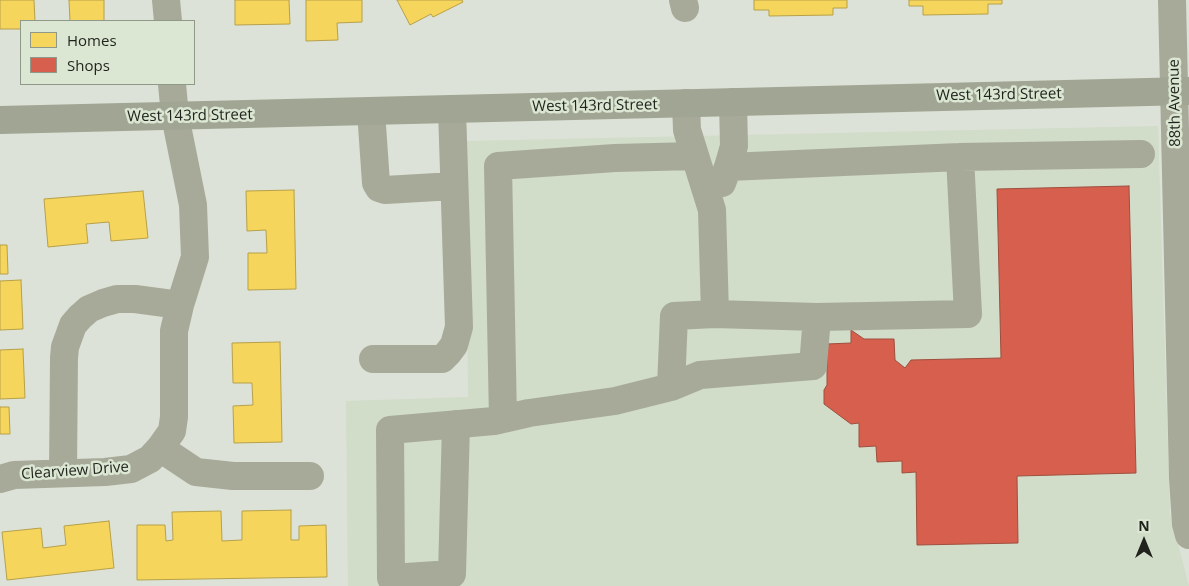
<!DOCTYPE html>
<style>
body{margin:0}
#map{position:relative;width:1189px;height:586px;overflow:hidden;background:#dce2d7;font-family:"Open Sans",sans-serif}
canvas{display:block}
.legend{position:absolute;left:20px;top:20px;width:175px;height:65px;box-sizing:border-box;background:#dbe6d3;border:1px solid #90988a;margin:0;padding:6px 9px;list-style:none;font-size:15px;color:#1f231c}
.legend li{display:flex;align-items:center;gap:10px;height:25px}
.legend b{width:25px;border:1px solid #90988a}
.north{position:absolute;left:1119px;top:516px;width:50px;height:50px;-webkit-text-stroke:4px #dbe6d3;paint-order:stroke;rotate:0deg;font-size:14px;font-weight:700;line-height:20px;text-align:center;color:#1f231c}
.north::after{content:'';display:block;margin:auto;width:18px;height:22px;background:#1f231c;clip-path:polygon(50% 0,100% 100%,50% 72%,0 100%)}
</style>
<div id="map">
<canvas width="1189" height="586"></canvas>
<ul class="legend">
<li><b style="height:14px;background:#f6d55c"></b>Homes</li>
<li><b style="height:14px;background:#d6604d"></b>Shops</li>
</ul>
<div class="north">N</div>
</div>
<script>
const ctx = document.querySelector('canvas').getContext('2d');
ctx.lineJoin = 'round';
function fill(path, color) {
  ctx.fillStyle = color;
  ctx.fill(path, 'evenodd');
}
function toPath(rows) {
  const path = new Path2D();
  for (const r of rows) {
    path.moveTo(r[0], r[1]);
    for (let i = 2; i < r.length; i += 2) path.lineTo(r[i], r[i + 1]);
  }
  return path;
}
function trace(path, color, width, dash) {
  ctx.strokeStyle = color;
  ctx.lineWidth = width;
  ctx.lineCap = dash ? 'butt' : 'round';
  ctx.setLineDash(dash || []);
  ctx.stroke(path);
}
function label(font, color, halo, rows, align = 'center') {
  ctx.font = font + ' "Open Sans",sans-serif';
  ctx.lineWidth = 5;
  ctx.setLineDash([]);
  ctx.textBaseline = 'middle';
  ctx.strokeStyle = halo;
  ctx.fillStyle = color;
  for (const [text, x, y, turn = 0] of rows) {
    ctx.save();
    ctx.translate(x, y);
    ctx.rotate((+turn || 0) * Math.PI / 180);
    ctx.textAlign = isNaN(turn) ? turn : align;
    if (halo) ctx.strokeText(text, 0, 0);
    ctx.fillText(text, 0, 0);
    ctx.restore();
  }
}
const built = toPath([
 [1158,126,1170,513,1189,586,348,586,346,401,468,397,466,141]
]);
const homes = toPath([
 [0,0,34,0,35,21,21,21,21,29,0,29,0,0],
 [69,0,104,0,104,21,70,21,69,0],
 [235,0,289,0,290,24,235,25,235,0],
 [306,0,362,0,362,22,337,23,338,40,306,41,306,0],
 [397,0,462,0,463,2,433,17,431,14,410,25,397,0],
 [754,0,847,0,847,8,833,8,833,15,769,16,769,10,754,10,754,0],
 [909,0,1002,0,1002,4,988,4,988,14,923,15,923,6,909,6,909,0],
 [294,190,296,289,248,290,248,253,267,253,266,230,247,231,246,191,294,190],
 [143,191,148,238,111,241,109,222,86,224,88,243,48,247,44,199,143,191],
 [0,245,7,245,8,274,0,274,0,245],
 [21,280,23,329,0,330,0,281,21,280],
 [280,342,282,442,234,443,233,406,253,405,252,383,233,383,232,343,280,342],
 [23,349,25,398,0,399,0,350,23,349],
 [0,407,9,407,10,434,0,434,0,407],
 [291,510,291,540,299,540,299,526,326,525,327,577,137,580,137,525,165,525,166,541,173,540,172,512,221,511,222,541,242,540,242,511,291,510],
 [109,521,114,568,7,580,2,532,41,528,43,548,66,545,64,526,109,521]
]);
const shops = toPath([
 [1129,186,1136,473,1017,476,1018,543,917,545,916,472,902,473,902,461,877,462,876,446,859,447,859,423,851,424,824,404,824,390,827,385,827,344,851,343,851,330,864,339,894,339,895,360,905,368,911,360,1001,358,997,189,1129,186]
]);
const minor = toPath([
 [166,0,168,21],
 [683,0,685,8],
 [1172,0,1183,478,1186,524,1189,535],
 [371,111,376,183,379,188,385,190,454,186],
 [728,167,960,157],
 [722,183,728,167,734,146,733,102],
 [715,314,817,317],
 [373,359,442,359,448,353,454,345,459,327,452,109],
 [671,387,700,375,813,366,817,317,968,314,960,157,1141,154],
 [503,419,498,166,615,158,695,156],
 [456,424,452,574,391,578,390,430,494,421,529,413,615,401,671,387,674,316,715,314,712,210,687,130,686,103],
 [160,448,196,472,233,476,310,476],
 [63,473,64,358,65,347,73,325,80,317,89,309,103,303,117,299,135,299,180,305],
 [0,479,14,475,105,472,131,469,150,459,160,448,172,431,174,417,174,331,180,305,195,257,193,205,175,116,172,84]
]);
const major = toPath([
 [0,120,1189,91]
]);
const streetNames = [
 ["West 143rd Street",999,95,-1],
 ["88th Avenue",1175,103,-91],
 ["West 143rd Street",595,106,-1],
 ["West 143rd Street",190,116,-1],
 ["Clearview Drive",75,471,-4]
];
fill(built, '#d1dcc9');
fill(homes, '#f6d55c');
trace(homes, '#b6a049', 1);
fill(shops, '#d6604d');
trace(shops, '#9f4e3e', 1);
trace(minor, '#a7aa99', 28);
trace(major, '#a1a593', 28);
label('15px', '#1f231c', '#dbe6d3', streetNames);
</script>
